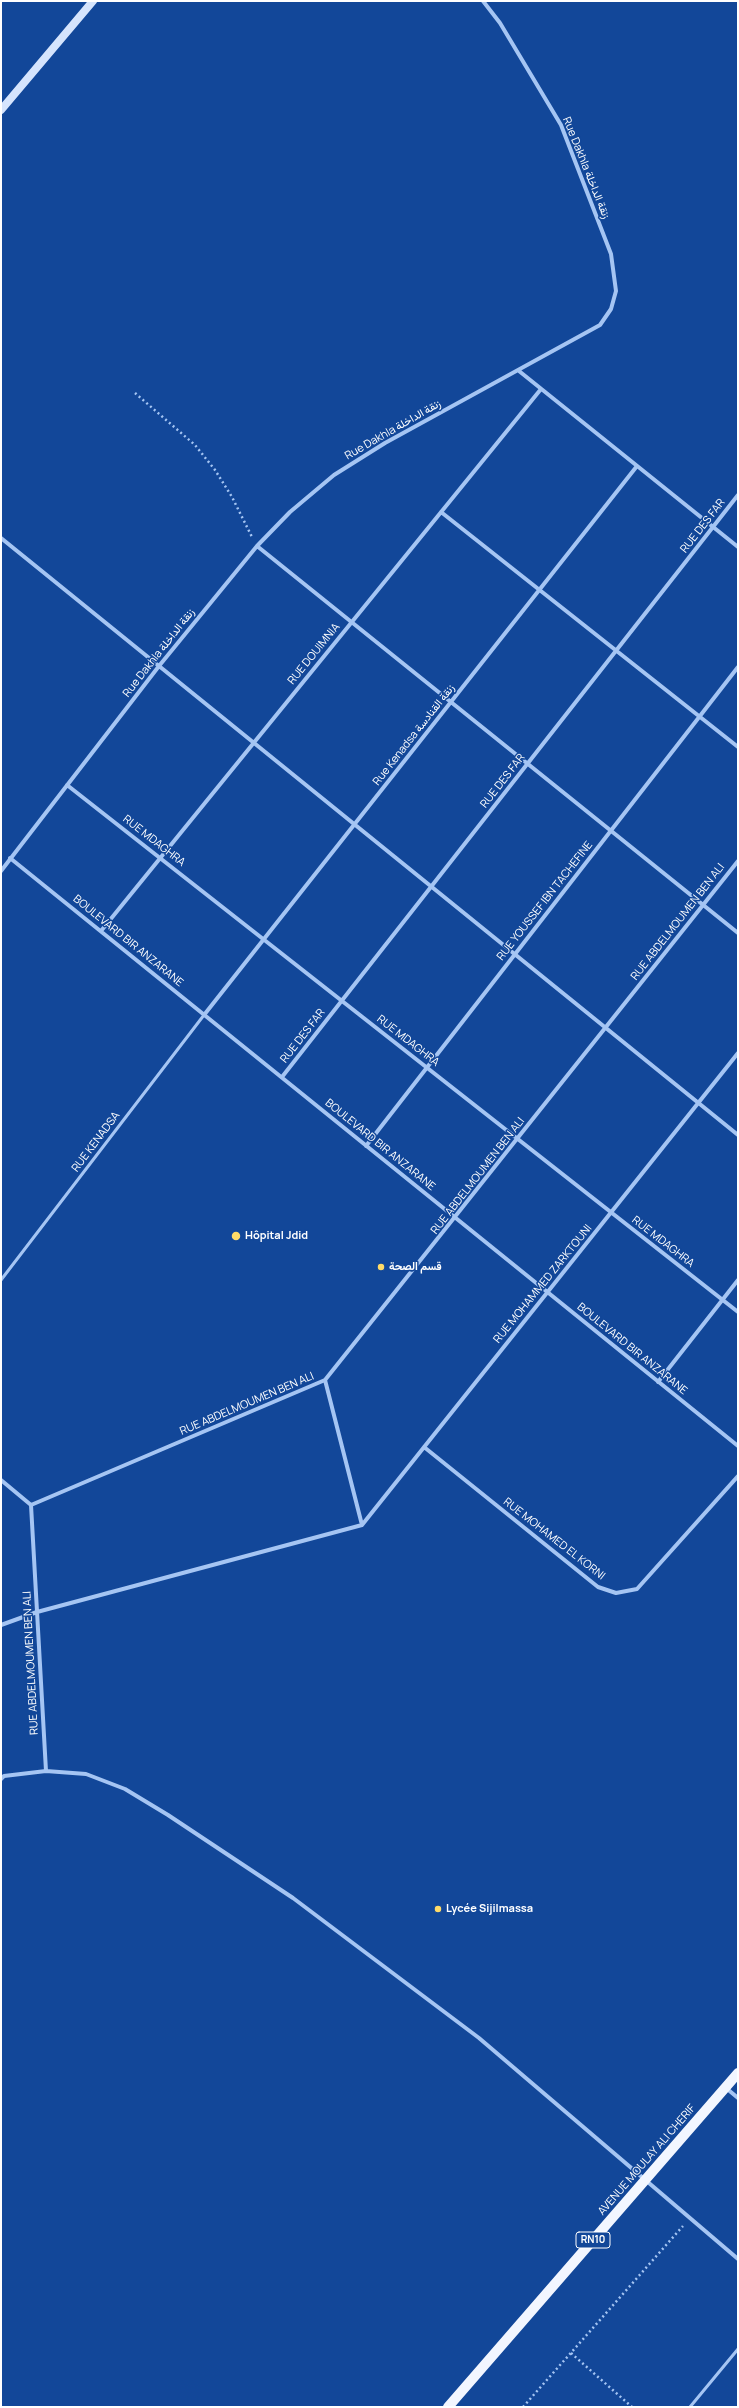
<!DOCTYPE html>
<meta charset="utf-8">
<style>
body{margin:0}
#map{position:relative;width:739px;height:2408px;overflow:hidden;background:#124799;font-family:Manrope,sans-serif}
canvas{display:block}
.frame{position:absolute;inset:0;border:2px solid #fff;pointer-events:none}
</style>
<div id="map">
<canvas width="739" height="2408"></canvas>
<div class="frame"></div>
</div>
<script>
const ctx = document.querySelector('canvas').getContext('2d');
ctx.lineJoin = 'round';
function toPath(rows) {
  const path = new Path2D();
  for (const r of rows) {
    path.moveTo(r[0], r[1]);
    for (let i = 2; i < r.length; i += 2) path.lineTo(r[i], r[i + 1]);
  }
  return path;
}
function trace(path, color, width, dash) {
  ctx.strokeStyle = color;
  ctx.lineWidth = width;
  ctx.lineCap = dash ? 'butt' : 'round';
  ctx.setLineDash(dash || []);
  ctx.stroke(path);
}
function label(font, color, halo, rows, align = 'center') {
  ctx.font = font + ' Manrope,Vazirmatn,sans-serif';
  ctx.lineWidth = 3;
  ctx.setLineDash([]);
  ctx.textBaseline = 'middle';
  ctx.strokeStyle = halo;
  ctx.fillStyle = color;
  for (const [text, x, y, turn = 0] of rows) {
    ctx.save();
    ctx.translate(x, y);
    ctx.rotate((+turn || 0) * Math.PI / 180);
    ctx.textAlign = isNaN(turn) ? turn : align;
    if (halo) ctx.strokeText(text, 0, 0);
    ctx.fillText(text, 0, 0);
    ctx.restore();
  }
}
const path = toPath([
 [135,393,195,445,215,470,232,497,252,537],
 [571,2353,632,2407],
 [523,2407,683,2226]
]);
const lane = toPath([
 [1,1280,204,1015],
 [690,2407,738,2349]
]);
const street = toPath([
 [519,371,738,547],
 [441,512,738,747],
 [1,538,738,1135],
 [257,546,738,933],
 [67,785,738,1312],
 [10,858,738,1446],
 [1,871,159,666,257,546,290,512,334,475,385,443,600,325,611,309,616,291,611,254,561,125,500,23,483,1],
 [101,931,541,389],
 [204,1015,637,466],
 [282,1077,738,495],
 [366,1146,738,667],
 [325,1380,362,1525],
 [658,1382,738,1280],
 [424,1447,598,1587,616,1593,637,1589,738,1476],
 [1,1480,31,1505],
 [362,1525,738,1053],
 [1,1625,37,1612,362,1525],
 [46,1771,31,1505,325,1380,738,861],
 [1,1779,4,1776,46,1771,86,1774,125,1789,168,1815,293,1898,479,2038,738,2259],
 [726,2088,738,2098]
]);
const secondary = toPath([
 [1,110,93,1]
]);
const primary = toPath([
 [448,2407,738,2073]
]);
const markers = [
 [236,1236,5,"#ffdb68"],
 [381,1267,4,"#ffdb68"],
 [438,1909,4,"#ffdb68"]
];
const shields = [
 [593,2240,34]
];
const shieldNames = [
 ["RN10",593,2240]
];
const streetNames = [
 ["Rue Dakhla زنقة الداخلة",586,168,68],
 ["Rue Dakhla زنقة الداخلة",393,430,-30],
 ["RUE DES FAR",703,526,-52],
 ["Rue Dakhla زنقة الداخلة",159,653,-52],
 ["RUE DOUIMNIA",314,654,-51],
 ["Rue Kenadsa زنقة القنادسة",414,735,-52],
 ["RUE DES FAR",503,781,-52],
 ["RUE MDAGHRA",154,841,38],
 ["RUE YOUSSEF IBN TACHEFINE",545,901,-52],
 ["RUE ABDELMOUMEN BEN ALI",678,922,-52],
 ["BOULEVARD BIR ANZARANE",128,941,39],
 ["RUE DES FAR",303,1036,-52],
 ["RUE MDAGHRA",408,1041,38],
 ["RUE KENADSA",96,1142,-53],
 ["BOULEVARD BIR ANZARANE",380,1145,39],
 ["RUE ABDELMOUMEN BEN ALI",478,1176,-52],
 ["RUE MDAGHRA",663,1242,38],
 ["RUE MOHAMMED ZARKTOUNI",543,1284,-51],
 ["BOULEVARD BIR ANZARANE",632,1349,39],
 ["RUE ABDELMOUMEN BEN ALI",247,1404,-23],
 ["RUE MOHAMED EL KORNI",554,1539,38],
 ["RUE ABDELMOUMEN BEN ALI",31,1663,-93],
 ["AVENUE MOULAY ALI CHERIF",647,2160,-49]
];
const poiNames = [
 ["Hôpital Jdid",245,1236],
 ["قسم الصحة",389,1267],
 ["Lycée Sijilmassa",446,1909]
];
trace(path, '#a5c5f3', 2.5, [2, 3]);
trace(lane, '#a5c5f3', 3);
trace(street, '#a5c5f3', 4);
trace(secondary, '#d5e4fd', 8);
trace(primary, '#f2f6ff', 10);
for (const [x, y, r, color] of markers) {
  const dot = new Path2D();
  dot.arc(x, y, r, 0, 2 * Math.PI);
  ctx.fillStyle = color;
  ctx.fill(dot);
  trace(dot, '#124799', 1.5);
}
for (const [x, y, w] of shields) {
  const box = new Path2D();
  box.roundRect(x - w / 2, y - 8, w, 16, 3);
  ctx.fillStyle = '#124799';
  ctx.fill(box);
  trace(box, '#fff', 1);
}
label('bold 10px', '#fff', null, shieldNames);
label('11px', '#fff', '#124799', streetNames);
label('bold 11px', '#fff', '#124799', poiNames, 'left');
</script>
